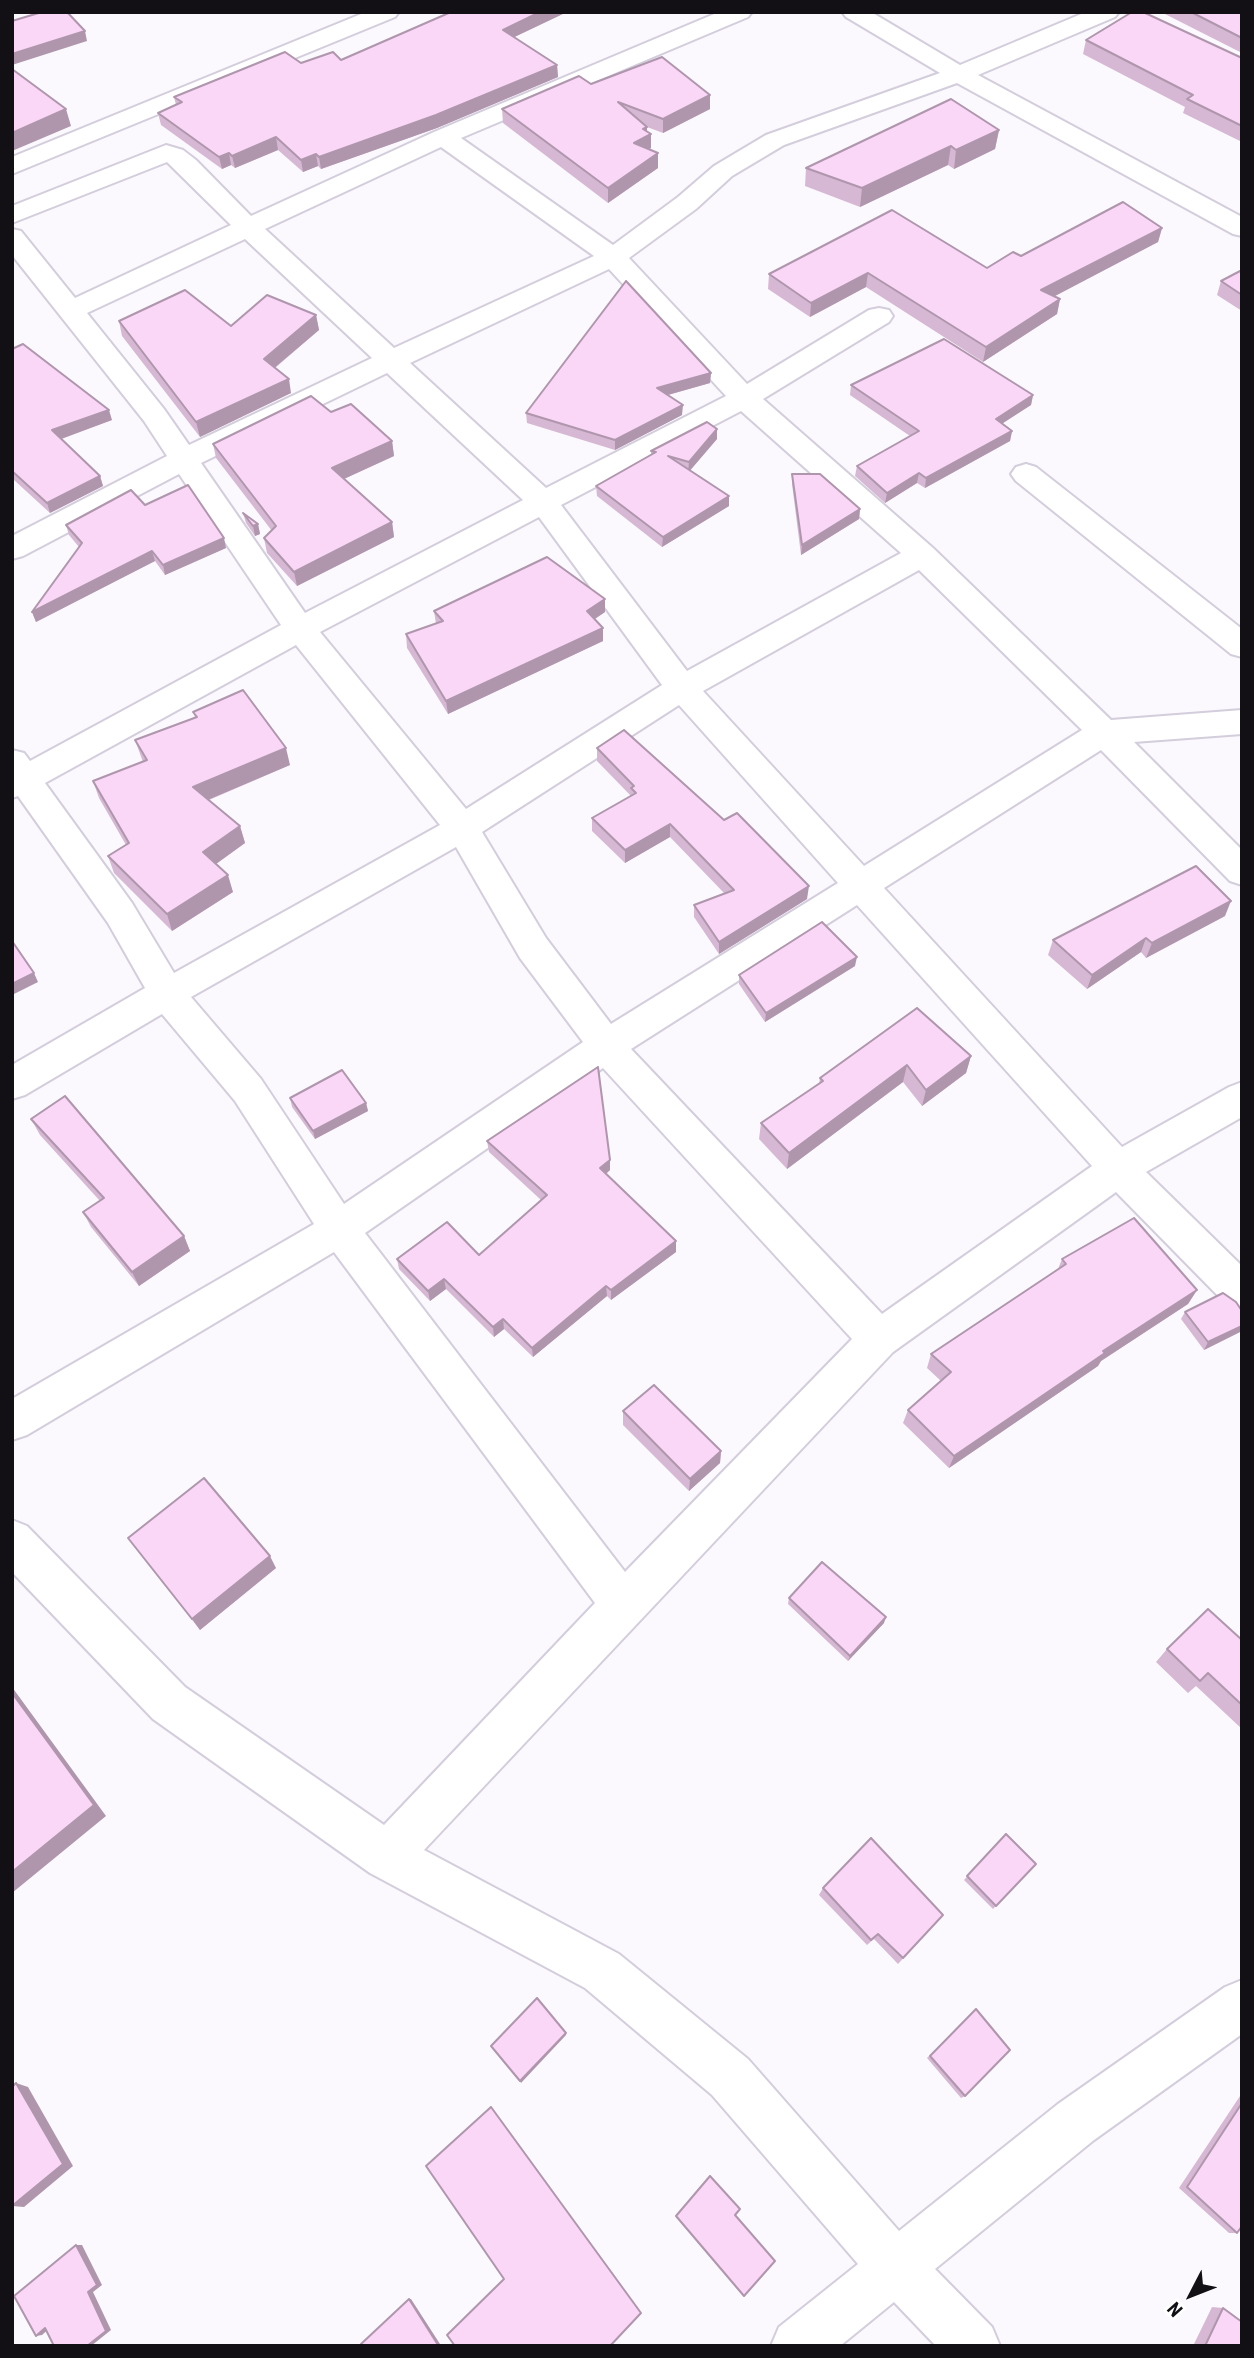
<!DOCTYPE html>
<style>
body{margin:0}
#map{position:relative;width:1254px;height:2358px;overflow:hidden;background:#fbf9fd;font-family:"Roboto Condensed",sans-serif}
canvas{display:block}
.frame{position:absolute;inset:0;border:14px solid #120f15;pointer-events:none}
.north{position:absolute;left:1156px;top:2260px;width:70px;height:70px;-webkit-text-stroke:5px #fff;paint-order:stroke;rotate:228deg;font-size:19px;font-weight:700;line-height:28px;text-align:center;color:#120f15}
.north::after{content:'';display:block;margin:auto;width:24px;height:32px;background:#120f15;clip-path:polygon(50% 0,100% 100%,50% 72%,0 100%)}
</style>
<div id="map">
<canvas width="1254" height="2358"></canvas>
<div class="frame"></div>
<div class="north">N</div>
</div>
<script>
const ctx = document.querySelector('canvas').getContext('2d');
ctx.lineJoin = 'round';
function toPath(rows) {
  const path = new Path2D();
  for (const r of rows) {
    path.moveTo(r[0], r[1]);
    for (let i = 2; i < r.length; i += 2) path.lineTo(r[i], r[i + 1]);
  }
  return path;
}
function trace(path, color, width, dash) {
  ctx.strokeStyle = color;
  ctx.lineWidth = width;
  ctx.lineCap = dash ? 'butt' : 'round';
  ctx.setLineDash(dash || []);
  ctx.stroke(path);
}
function fill(path, color) {
  ctx.fillStyle = color;
  ctx.fill(path, 'evenodd');
}
const street = toPath([
 [366,12,399,12,395,17,12,174,12,157,366,12],
 [719,12,752,12,748,17,461,138,613,245,678,197,714,166,766,135,940,73,846,17,842,12,871,12,960,65,1086,12,1119,12,1115,17,978,75,1242,217,1242,236,1233,234,957,83,784,145,732,176,696,209,629,258,747,384,869,310,879,308,889,310,893,316,889,322,763,399,933,548,1111,720,1242,710,1242,734,1134,742,1242,850,1242,885,1230,881,1101,750,884,888,1122,1147,1229,1087,1242,1082,1242,1117,1146,1172,1242,1266,1242,1311,1228,1306,1116,1192,893,1352,424,1850,619,1954,748,2059,899,2231,1058,2104,1225,1987,1242,1980,1242,2034,1094,2140,935,2269,992,2327,1000,2346,936,2346,894,2302,840,2346,771,2346,779,2327,858,2264,712,2095,585,1988,370,1873,153,1719,12,1572,12,1520,27,1526,185,1687,384,1825,595,1603,334,1252,27,1435,12,1440,12,1399,314,1224,235,1101,162,1014,25,1095,12,1099,12,1065,145,988,108,923,18,796,12,798,12,750,24,753,30,761,281,625,179,474,23,556,12,559,12,536,167,456,144,421,12,255,12,229,21,231,75,298,231,225,167,162,12,223,12,206,166,145,183,150,196,160,251,216,434,132,719,12],
 [441,147,594,256,394,348,265,229,441,147],
 [245,239,372,358,189,445,164,409,87,313,245,239],
 [609,269,726,396,546,488,410,363,609,269],
 [387,373,523,500,305,613,201,463,387,373],
 [741,411,901,553,687,671,561,505,741,411],
 [539,517,662,685,466,809,320,632,539,517],
 [919,570,1082,730,864,866,703,691,919,570],
 [296,645,440,825,174,973,132,903,45,783,296,645],
 [679,705,838,883,611,1024,546,938,482,832,679,705],
 [456,847,520,958,583,1042,344,1204,261,1079,191,997,456,847],
 [857,905,1092,1166,882,1314,631,1049,857,905],
 [603,1068,852,1339,625,1572,365,1233,603,1068],
 [1026,464,1036,467,1242,629,1242,657,1231,654,1016,481,1011,474,1016,467,1026,464]
]);
const wall = toPath([
 [451,12,567,12,514,37,557,65,558,77,437,128,321,169,318,166,303,172,278,150,235,168,231,165,222,169,161,125,158,113,176,105,174,97,301,63,341,60],
 [1161,12,1242,12,1242,53],
 [1086,40,1242,58,1242,142,1183,113,1185,107,1083,54],
 [591,84,710,109,663,133,647,127,647,132,651,134,651,148,649,149,658,168,608,203,503,123,502,109],
 [999,130,995,149,954,169,948,165,860,207,805,186,806,168],
 [1162,228,1158,242,1054,296,1060,299,1057,314,983,362,866,287,810,317,768,289,769,274,987,268,1021,256],
 [1242,270,1242,311,1217,295,1221,281],
 [316,315,319,330,275,368,291,393,200,437,122,336,119,321,231,326],
 [12,349,112,420,61,438,100,476,103,486,50,513,14,480,12,480],
 [711,373,710,383,668,395,682,415,615,450,527,423,526,413],
 [851,385,1033,395,1031,405,1002,423,1012,431,1010,441,925,488,917,483,885,503,855,476,857,466,910,436,850,395],
 [331,412,392,441,394,456,344,479,392,522,394,537,297,586,267,553,264,538,272,531,216,458,213,444],
 [717,429,717,439,690,470,729,506,662,547,597,496,596,486,651,455,651,451],
 [792,474,860,509,859,519,801,555,792,484],
 [145,505,226,548,165,575,155,561,36,622,32,612,79,547,69,535,66,525],
 [243,513,258,524,260,534,255,536,246,523],
 [605,599,605,612,595,619,603,628,603,641,448,714,407,648,406,634,436,624,434,611],
 [193,712,290,765,209,800,240,826,245,843,216,864,233,892,172,931,114,873,108,856,126,845,99,798,93,781,143,762,135,740,195,717],
 [597,748,807,899,719,954,694,917,694,905,724,893,670,837,625,863,592,831,592,818,631,796,597,761],
 [1225,916,1146,958,1141,952,1087,989,1048,955,1053,940],
 [855,966,765,1022,739,984,739,975],
 [971,1056,966,1073,922,1106,903,1082,787,1169,759,1139,761,1123,819,1084,820,1078],
 [290,1098,366,1103,368,1111,315,1139,292,1107],
 [31,1119,184,1236,190,1251,139,1286,91,1227,83,1212,100,1201,40,1135],
 [487,1141,610,1160,610,1170,606,1174,676,1252,611,1300,607,1296,533,1357,504,1329,494,1337,446,1289,430,1301,399,1269,397,1259,479,1255,541,1200,489,1152],
 [1062,1259,1197,1290,1188,1304,1101,1361,1098,1366,949,1468,903,1423,908,1410,941,1381,927,1368,931,1354,1058,1269],
 [1242,1311,1242,1331,1204,1350,1181,1319,1185,1312],
 [623,1411,721,1451,720,1463,689,1491,623,1425],
 [128,1538,276,1568,200,1630],
 [789,1598,884,1623,848,1661,788,1604],
 [1242,1640,1242,1729,1196,1686,1188,1693,1156,1662,1167,1649],
 [1006,1834,1036,1864,993,1909,964,1880],
 [823,1888,943,1915,898,1964,874,1939,867,1945,819,1895],
 [976,2009,965,2096,961,2098,927,2058],
 [1242,2093,1242,2228,1241,2227,1237,2233,1229,2233,1179,2188],
 [710,2176,735,2215,744,2296,676,2217],
 [1212,2307,1223,2308,1242,2346,1193,2346]
]);
const shadedWall = toPath([
 [540,12,567,12,504,42,503,30],
 [85,31,87,41,12,65,12,54],
 [557,65,558,77,437,128,321,169,319,157],
 [710,95,710,109,663,133,663,119],
 [66,109,71,126,12,151,12,133],
 [647,127,647,136,651,134,651,148,634,157,634,143,643,129],
 [999,130,995,149,954,169,956,150],
 [276,137,278,150,235,168,232,156],
 [951,146,948,165,860,207,862,188],
 [229,153,231,165,222,169,219,157],
 [658,153,658,168,608,203,608,188],
 [316,154,318,166,303,172,301,160],
 [1162,228,1158,242,1038,305,1041,290],
 [868,273,866,287,810,317,811,303],
 [1060,299,1057,314,983,362,986,347],
 [316,315,319,330,267,374,264,359],
 [711,373,710,383,657,398,657,388],
 [289,379,291,393,200,437,196,422],
 [1033,395,1031,405,994,429,996,419],
 [683,405,682,415,615,450,615,440],
 [109,410,112,420,56,441,52,430],
 [717,429,717,439,688,473,689,462],
 [1012,431,1010,441,925,488,926,478],
 [392,441,394,456,335,483,332,468],
 [919,473,917,483,885,503,887,493],
 [100,476,103,486,50,513,47,503],
 [729,496,729,506,662,547,663,537],
 [860,509,859,519,801,555,802,545],
 [392,522,394,537,297,586,294,572],
 [258,524,260,534,255,536,253,526],
 [224,538,226,548,165,575,163,565],
 [152,551,155,561,36,622,32,612],
 [605,599,605,612,587,624,587,611],
 [603,628,603,641,448,714,446,701],
 [286,748,290,765,198,804,193,787],
 [670,824,670,837,625,863,625,850],
 [240,826,245,843,209,869,203,852],
 [228,875,233,892,172,931,167,914],
 [809,886,807,899,719,954,719,942],
 [1231,901,1225,916,1146,958,1152,943],
 [1146,938,1141,952,1087,989,1092,975],
 [857,957,855,966,765,1022,766,1013],
 [34,973,38,982,12,995,12,984],
 [971,1056,966,1073,922,1106,926,1090],
 [907,1065,903,1082,787,1169,789,1153],
 [366,1103,368,1111,315,1139,313,1131],
 [610,1160,610,1170,600,1179,600,1168],
 [184,1236,190,1251,139,1286,132,1272],
 [676,1241,676,1252,611,1300,611,1290],
 [444,1279,446,1289,430,1301,428,1291],
 [606,1286,607,1296,533,1357,532,1348],
 [1197,1290,1188,1304,1101,1361,1098,1366,949,1468,954,1456,1103,1351],
 [503,1319,504,1329,494,1337,493,1327],
 [1242,1326,1242,1331,1204,1350,1208,1342],
 [721,1451,720,1463,689,1491,690,1479],
 [270,1556,276,1568,200,1630,192,1619],
 [886,1617,884,1623,848,1661,850,1656],
 [12,1687,106,1816,12,1893],
 [566,2033,566,2035,521,2083,520,2081],
 [16,2083,28,2087,73,2166,24,2207,12,2206],
 [76,2245,82,2245,102,2285,93,2292,111,2330,91,2346,87,2346],
 [409,2299,411,2299,440,2344,439,2346],
 [51,2327,42,2335,36,2336,45,2328]
]);
const building = toPath([
 [42,12,67,12,85,31,12,54,12,21,42,12],
 [451,12,540,12,503,30,557,65,436,115,319,157,316,154,301,160,276,137,232,156,229,153,219,157,158,113,182,102,174,97,285,52,301,63,333,52,341,60,451,12],
 [1132,12,1143,12,1242,58,1242,126,1187,99,1193,95,1086,40,1132,12],
 [1191,12,1242,12,1242,38,1191,12],
 [662,57,710,95,663,119,618,102,647,127,643,129,651,134,634,143,658,153,608,188,502,109,579,76,591,84,662,57],
 [12,69,66,109,12,133,12,69],
 [951,99,999,130,956,150,951,146,862,188,806,168,951,99],
 [1123,202,1162,228,1041,290,1060,299,986,347,868,273,811,303,769,274,892,210,987,268,1013,252,1021,256,1123,202],
 [1242,270,1242,295,1221,281,1242,270],
 [626,281,711,373,657,388,683,405,615,440,526,413,626,281],
 [185,290,231,326,267,295,316,315,264,359,289,379,196,422,119,321,185,290],
 [944,339,1033,395,996,419,1012,431,926,478,919,473,887,493,857,466,919,431,851,385,944,339],
 [23,344,109,410,52,430,100,476,47,503,12,471,12,349,23,344],
 [311,396,331,412,351,404,392,441,332,468,392,522,294,572,264,538,276,526,213,444,311,396],
 [707,422,717,429,689,462,668,456,729,496,663,537,596,486,656,452,651,451,707,422],
 [792,474,820,474,860,509,802,545,792,474],
 [188,485,224,538,163,565,152,551,32,612,82,543,66,525,131,490,145,505,188,485],
 [243,513,258,524,253,526,243,513],
 [547,557,605,599,587,611,603,628,446,701,406,634,443,621,434,611,547,557],
 [243,690,286,748,193,787,240,826,203,852,228,875,167,914,108,856,129,843,93,781,147,760,135,740,197,717,193,712,243,690],
 [624,730,724,820,737,813,809,886,719,942,694,905,734,890,670,824,625,850,592,818,636,793,631,788,634,786,597,748,624,730],
 [1196,866,1231,901,1152,943,1146,938,1092,975,1053,940,1196,866],
 [822,922,857,957,766,1013,739,975,822,922],
 [12,941,34,973,12,984,12,941],
 [917,1008,971,1056,926,1090,907,1065,789,1153,761,1123,823,1081,820,1078,917,1008],
 [598,1067,610,1160,600,1168,676,1241,611,1290,606,1286,532,1348,503,1319,493,1327,444,1279,428,1291,397,1259,447,1222,479,1255,547,1195,487,1141,598,1067],
 [342,1070,366,1103,313,1131,290,1098,342,1070],
 [65,1096,184,1236,132,1272,83,1212,104,1198,31,1119,65,1096],
 [1134,1218,1197,1290,1103,1351,1105,1353,954,1456,908,1410,951,1372,931,1354,1066,1264,1062,1259,1134,1218],
 [1223,1293,1236,1302,1242,1311,1242,1326,1208,1342,1185,1312,1223,1293],
 [654,1385,721,1451,690,1479,623,1411,654,1385],
 [204,1478,270,1556,192,1619,128,1538,204,1478],
 [822,1562,886,1617,850,1656,789,1598,822,1562],
 [1208,1609,1242,1640,1242,1705,1208,1673,1200,1681,1167,1649,1208,1609],
 [12,1693,94,1805,12,1872,12,1693],
 [1006,1834,1036,1864,996,1906,967,1876,1006,1834],
 [871,1838,943,1915,903,1958,878,1934,871,1940,823,1888,871,1838],
 [537,1998,566,2033,520,2081,491,2046,537,1998],
 [976,2009,1010,2050,965,2096,930,2056,976,2009],
 [16,2083,63,2164,12,2206,12,2087,16,2083],
 [1242,2103,1242,2226,1237,2233,1187,2187,1242,2103],
 [491,2107,641,2313,610,2346,455,2346,447,2335,504,2279,426,2166,491,2107],
 [710,2176,740,2209,735,2215,775,2261,744,2296,676,2216,710,2176],
 [76,2245,97,2285,88,2292,106,2331,87,2346,54,2346,45,2328,36,2336,14,2296,76,2245],
 [409,2299,438,2345,362,2346,361,2344,409,2299],
 [1223,2308,1242,2322,1242,2346,1205,2346,1223,2308]
]);
trace(street, '#d3cddc', 4);
fill(street, '#fff');
fill(wall, '#d7b8d4');
fill(shadedWall, '#af96ad');
fill(building, '#fad6f7');
trace(building, '#af96ad', 2);
</script>
